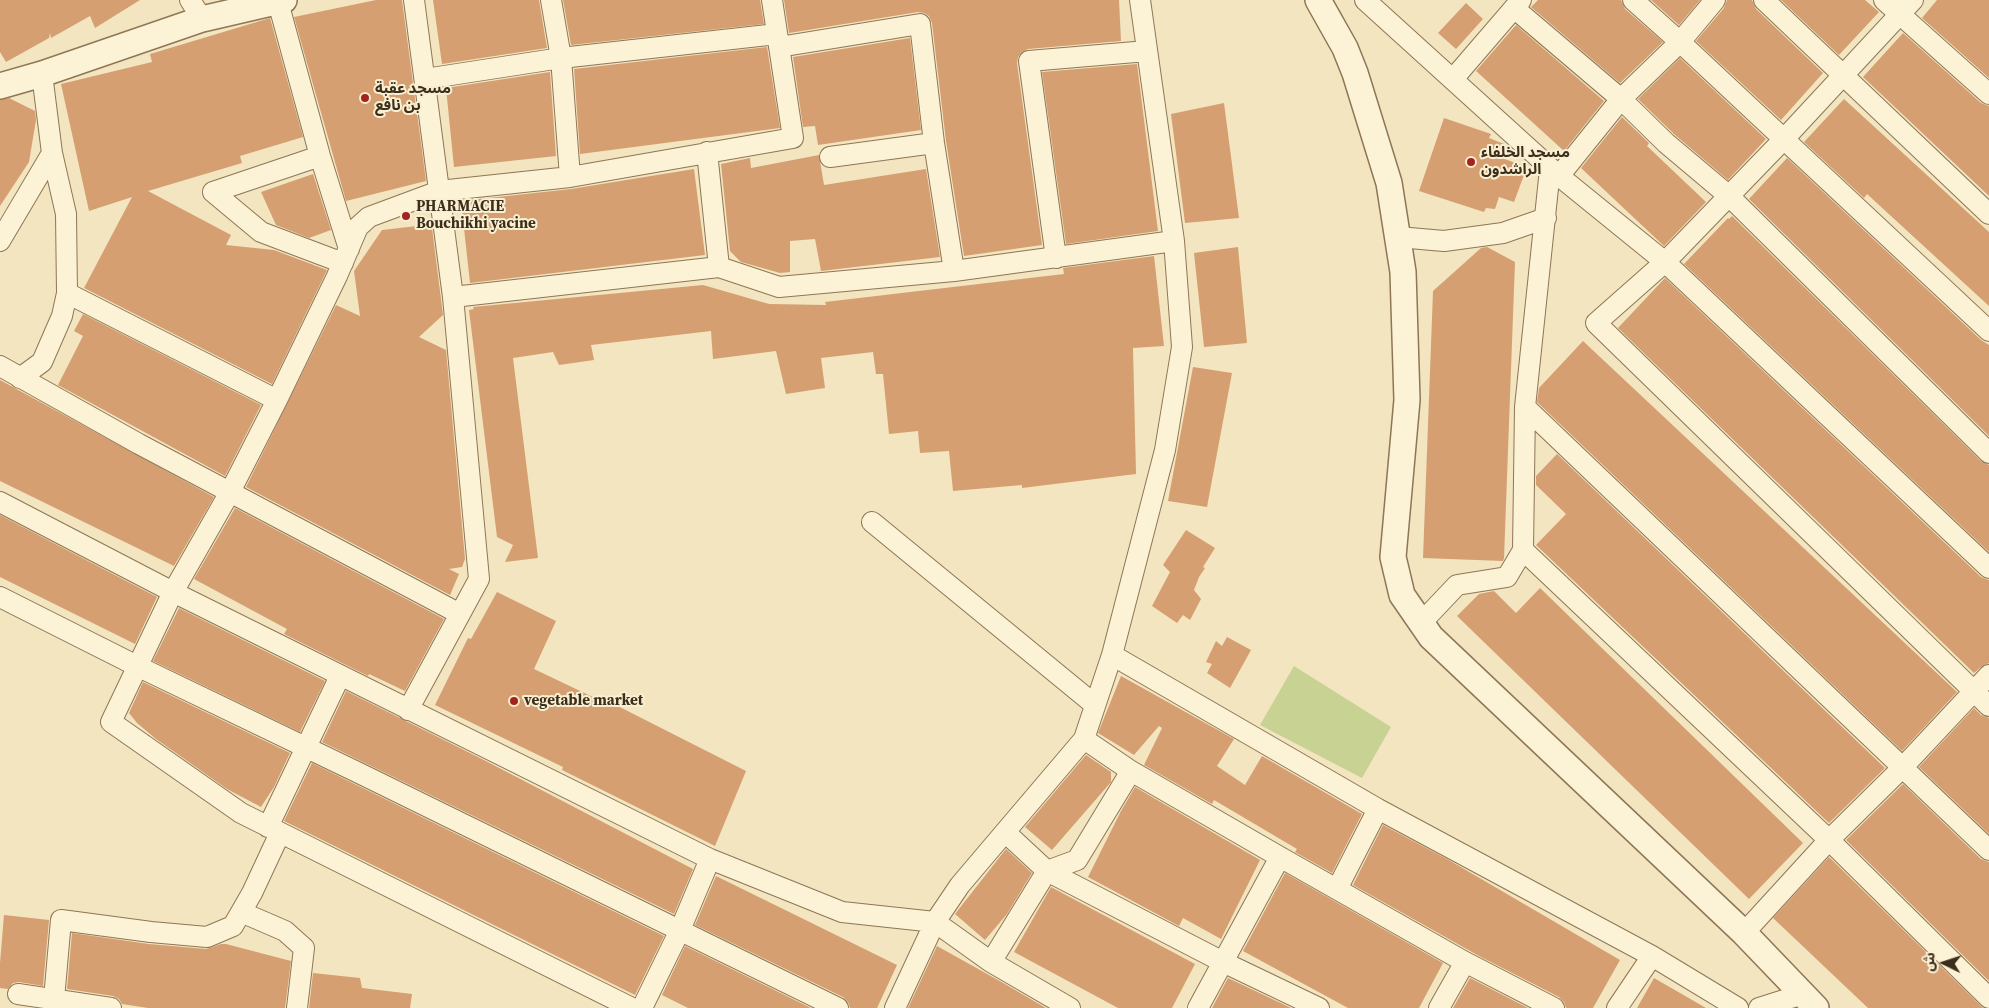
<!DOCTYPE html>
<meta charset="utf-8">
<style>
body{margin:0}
#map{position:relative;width:1989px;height:1008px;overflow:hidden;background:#f2e5c0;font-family:"Source Serif 4","Noto Sans Arabic",serif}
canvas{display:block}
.north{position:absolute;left:1919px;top:938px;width:50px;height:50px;-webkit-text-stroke:4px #f9efd1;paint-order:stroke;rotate:274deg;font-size:14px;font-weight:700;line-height:20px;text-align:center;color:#3c2d1c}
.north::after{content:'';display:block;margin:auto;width:18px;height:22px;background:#3c2d1c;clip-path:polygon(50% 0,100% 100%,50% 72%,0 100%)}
</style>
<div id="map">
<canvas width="1989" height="1008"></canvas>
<div class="north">ش</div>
</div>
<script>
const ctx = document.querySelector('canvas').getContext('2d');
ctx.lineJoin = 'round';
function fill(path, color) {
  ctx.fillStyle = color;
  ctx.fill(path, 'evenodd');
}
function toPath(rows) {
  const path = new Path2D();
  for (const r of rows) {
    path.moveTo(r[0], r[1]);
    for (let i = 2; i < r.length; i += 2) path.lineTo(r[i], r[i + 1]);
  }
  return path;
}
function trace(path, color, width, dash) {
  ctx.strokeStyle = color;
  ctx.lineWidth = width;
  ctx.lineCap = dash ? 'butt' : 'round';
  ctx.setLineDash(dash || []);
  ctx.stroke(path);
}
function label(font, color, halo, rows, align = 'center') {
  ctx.font = font + ' "Source Serif 4","Noto Sans Arabic",serif';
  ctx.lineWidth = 4;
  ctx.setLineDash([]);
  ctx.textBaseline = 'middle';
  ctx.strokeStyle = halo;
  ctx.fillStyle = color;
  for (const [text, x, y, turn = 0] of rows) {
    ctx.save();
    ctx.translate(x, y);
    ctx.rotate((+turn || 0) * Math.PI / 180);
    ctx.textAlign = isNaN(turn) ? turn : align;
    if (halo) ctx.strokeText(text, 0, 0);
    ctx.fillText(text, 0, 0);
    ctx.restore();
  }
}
const green = toPath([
 [1294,666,1391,727,1362,778,1260,725]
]);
const building = toPath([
 [0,0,140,0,95,28,90,16,51,38,50,33,49,38,6,62,0,52],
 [376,0,402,0,426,181,346,201,294,17],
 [433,0,539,0,547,48,442,64],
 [563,0,760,0,764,24,571,45],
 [784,0,1119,0,1121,41,1028,49,1022,52,1018,57,1017,63,1042,245,964,256,946,141,932,23,929,16,924,13,918,12,789,33],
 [1538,0,1621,0,1625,9,1663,42,1620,83,1531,7],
 [1651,0,1700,0,1679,25],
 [1727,0,1752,0,1756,9,1823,73,1781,120,1696,41,1724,8],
 [1781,0,1865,0,1879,12,1839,55],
 [1937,0,1989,0,1989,78,1922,18],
 [1466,3,1483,19,1456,49,1438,33],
 [270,18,303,137,240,156,242,163,148,191,231,235,226,245,274,250,327,270,272,384,84,288,132,197,89,211,61,84,152,62,150,54],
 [1516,25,1604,101,1564,151,1476,71],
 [1903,33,1981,103,1989,106,1989,196,1863,77],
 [910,38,921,130,818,145,815,126,803,127,793,57],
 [767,47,780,128,580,154,574,69],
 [1680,58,1766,139,1728,180,1674,134,1638,99],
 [1137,64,1158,231,1066,244,1042,72],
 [550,72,556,156,454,167,446,88],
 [9,98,35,111,36,120,29,162,0,206,0,100],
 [1844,99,1989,232,1989,306,1867,194,1864,198,1804,142],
 [1224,103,1239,218,1185,223,1171,114],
 [1622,117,1649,143,1647,146,1706,202,1664,246,1581,168],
 [1444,118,1491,134,1489,138,1504,144,1499,157,1527,167,1514,202,1499,197,1495,209,1486,208,1484,212,1419,191],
 [819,155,824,185,926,169,940,257,821,271,815,239,790,241,790,272,780,273,741,262,730,251,721,164,750,158,751,168],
 [1787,158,1981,340,1989,345,1989,436,1749,199],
 [694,169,705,255,470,283,461,201,571,189],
 [313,174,331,230,309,238,276,225,261,192],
 [1732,216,1981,461,1989,465,1989,552,1684,264,1728,218,1729,219],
 [426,225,432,228,443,315,419,337,446,350,465,559,462,567,449,569,459,574,450,595,246,487,336,305,360,316,354,271,382,230],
 [1238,247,1247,343,1204,347,1194,253],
 [1487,247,1515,262,1504,558,1503,561,1423,558,1433,291,1481,248],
 [1154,256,1164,346,1133,348,1136,474,1022,488,1022,485,953,491,949,451,920,453,918,431,889,434,883,374,876,374,873,352,821,358,825,388,786,394,776,351,713,359,711,331,591,345,594,360,559,365,553,352,513,358,538,558,505,562,513,545,497,537,469,310,474,309,473,307,703,285,769,304,826,305,825,302,1064,274,1063,268],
 [1665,278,1981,577,1989,580,1989,663,1981,667,1974,673,1618,328],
 [83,314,261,405,225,476,58,385,83,336,74,331],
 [1583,341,1957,692,1902,751,1537,402,1539,388],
 [1193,367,1232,373,1207,507,1168,501],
 [0,380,214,497,174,566,0,481],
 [1557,454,1885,768,1829,823,1536,545,1566,514,1536,485,1536,476],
 [235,508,444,619,405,691,369,674,368,676,284,634,287,629,194,579],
 [0,515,157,597,135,644,0,577],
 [1186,530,1215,548,1203,567,1205,568,1199,577,1194,590,1201,599,1190,620,1183,615,1177,623,1152,606,1170,572,1163,565],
 [1540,588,1803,843,1749,899,1457,616,1479,594,1494,591,1516,613],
 [497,592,556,621,534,669,597,699,598,696,746,771,715,846,562,770,563,767,435,705,468,638,471,639],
 [179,608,325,681,300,732,153,661],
 [1227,637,1251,650,1230,688,1207,673,1212,664,1206,662,1216,641,1222,646],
 [1121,676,1234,739,1217,766,1245,785,1262,756,1362,814,1332,873,1295,852,1297,849,1214,800,1212,804,1144,765,1162,728,1159,726,1134,755,1098,733],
 [143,682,290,753,274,787,261,807,227,789,156,739,137,723,129,713],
 [346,691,482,759,693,869,674,914,322,742],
 [1974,708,1981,715,1989,718,1989,834,1919,767],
 [1086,755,1111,772,1111,782,1052,850,1025,827],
 [312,763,664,936,635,995,284,821],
 [1903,784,1981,859,1989,862,1989,981,1846,840],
 [1135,787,1260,860,1221,939,1183,918,1179,926,1088,877,1121,811],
 [1383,825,1447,859,1620,960,1593,1008,1566,1008,1564,1002,1559,997,1479,956,1353,885],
 [1006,849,1032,873,1007,914,985,940,955,914],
 [1829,857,1981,1006,1983,1008,1868,1008,1773,918],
 [1285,873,1443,963,1419,1008,1348,1008,1243,951],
 [716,876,897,965,877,1008,850,1008,848,1002,843,997,695,925],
 [1051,887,1195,964,1172,1008,1118,1008,1014,952],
 [4,915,49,920,43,986,19,982,13,983,8,989,0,988,0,963],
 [72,933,149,944,206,949,221,944,226,944,291,961,285,1008,148,1008,122,1004,119,999,113,996,67,989],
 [685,946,811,1008,688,1008,662,995],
 [937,946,998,980,1046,1008,908,1008],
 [313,973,360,978,362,988,412,994,410,1008,309,1008],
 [1228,978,1287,1006,1291,1008,1212,1008],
 [1470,978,1528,1008,1453,1008],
 [1654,978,1706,1008,1637,1008]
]);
const minor = toPath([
 [190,0,202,19],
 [551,0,561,58,570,177],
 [1365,0,1559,176,1665,262,1989,568],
 [1633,0,1680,42,1989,331],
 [1764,0,1989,214],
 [1884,0,1989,94],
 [1913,0,1784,139,1665,262,1596,323,1989,706],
 [278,2,320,156,349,249],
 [1514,8,1621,99,1666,143,1729,196,1989,453],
 [779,47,920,24,934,143,954,271],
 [425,79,561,58,777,34],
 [1453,79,1521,0],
 [707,152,719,267],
 [830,157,934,143],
 [1559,176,1621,99,1680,42,1715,0],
 [213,192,261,232,343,263],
 [213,192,320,156],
 [1398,237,1444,241,1503,233,1546,218],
 [0,241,52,153],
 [1056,258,1029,61,1147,51],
 [67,293,277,400],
 [453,297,719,267,779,287,954,271,1174,241],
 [0,366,139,444,460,614],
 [20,378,42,362,62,316,67,293,66,214,52,153,42,74],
 [1525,407,1989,850],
 [0,502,173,592,710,859,842,912,935,922,991,962,1070,1008],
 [872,522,1095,705],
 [1523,550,1829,840,1989,998],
 [0,597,137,666,357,772,838,1008],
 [1421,623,1457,585,1507,577,1523,550,1525,407,1550,169],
 [1112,655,1378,809,1652,956,1738,1008],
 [408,710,479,579,453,297,414,0],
 [1084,739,1131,771,1280,857,1465,962,1554,1008],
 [268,827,340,676],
 [1005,832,1047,871,1223,962,1319,1008],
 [1337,889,1378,809],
 [241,912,285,931,304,948,297,1008],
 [1744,933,1829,840,1903,767,1989,675],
 [991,962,1047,871,1077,860,1131,771],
 [18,994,111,1008],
 [54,999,61,920,151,932,207,937,233,926,252,893,280,833],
 [632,1008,241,813,111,722,173,592,230,492,277,400,337,276,358,227,369,217,439,191,570,177,793,138,772,0],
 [642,1008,680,930,710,859],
 [895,1008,935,922,960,885,1084,739,1112,655,1165,450,1182,347,1174,241,1140,0],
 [1198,1008,1280,857],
 [1439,1008,1465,962],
 [1617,1008,1652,956],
 [1759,1008,1803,994]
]);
const tertiary = toPath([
 [1318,0,1345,48,1355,73,1389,183,1403,272,1407,400,1393,557,1402,595,1431,637,1744,933,1816,1008],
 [0,86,42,74,202,19,284,0]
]);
const markers = [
 [365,98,5,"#a3231f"],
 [1471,162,5,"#a3231f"],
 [406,216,5,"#a3231f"],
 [514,701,5,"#a3231f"]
];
const poiNames = [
 ["مسجد عقبة",375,89],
 ["بن نافع",375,106],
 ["مسجد الخلفاء",1481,153],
 ["الراشدون",1481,170],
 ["PHARMACIE",416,207],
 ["Bouchikhi yacine",416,224],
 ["vegetable market",524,701]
];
fill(green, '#c8d293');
fill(building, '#d59f72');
trace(minor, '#8e7656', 22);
trace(tertiary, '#8e7656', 28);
trace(minor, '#fcf2d5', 20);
trace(tertiary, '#fcf2d5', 25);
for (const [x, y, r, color] of markers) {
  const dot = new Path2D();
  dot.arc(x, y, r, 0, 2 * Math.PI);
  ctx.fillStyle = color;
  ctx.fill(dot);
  trace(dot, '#f9efd1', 2);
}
label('bold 15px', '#3c2d1c', '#f9efd1', poiNames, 'left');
</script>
